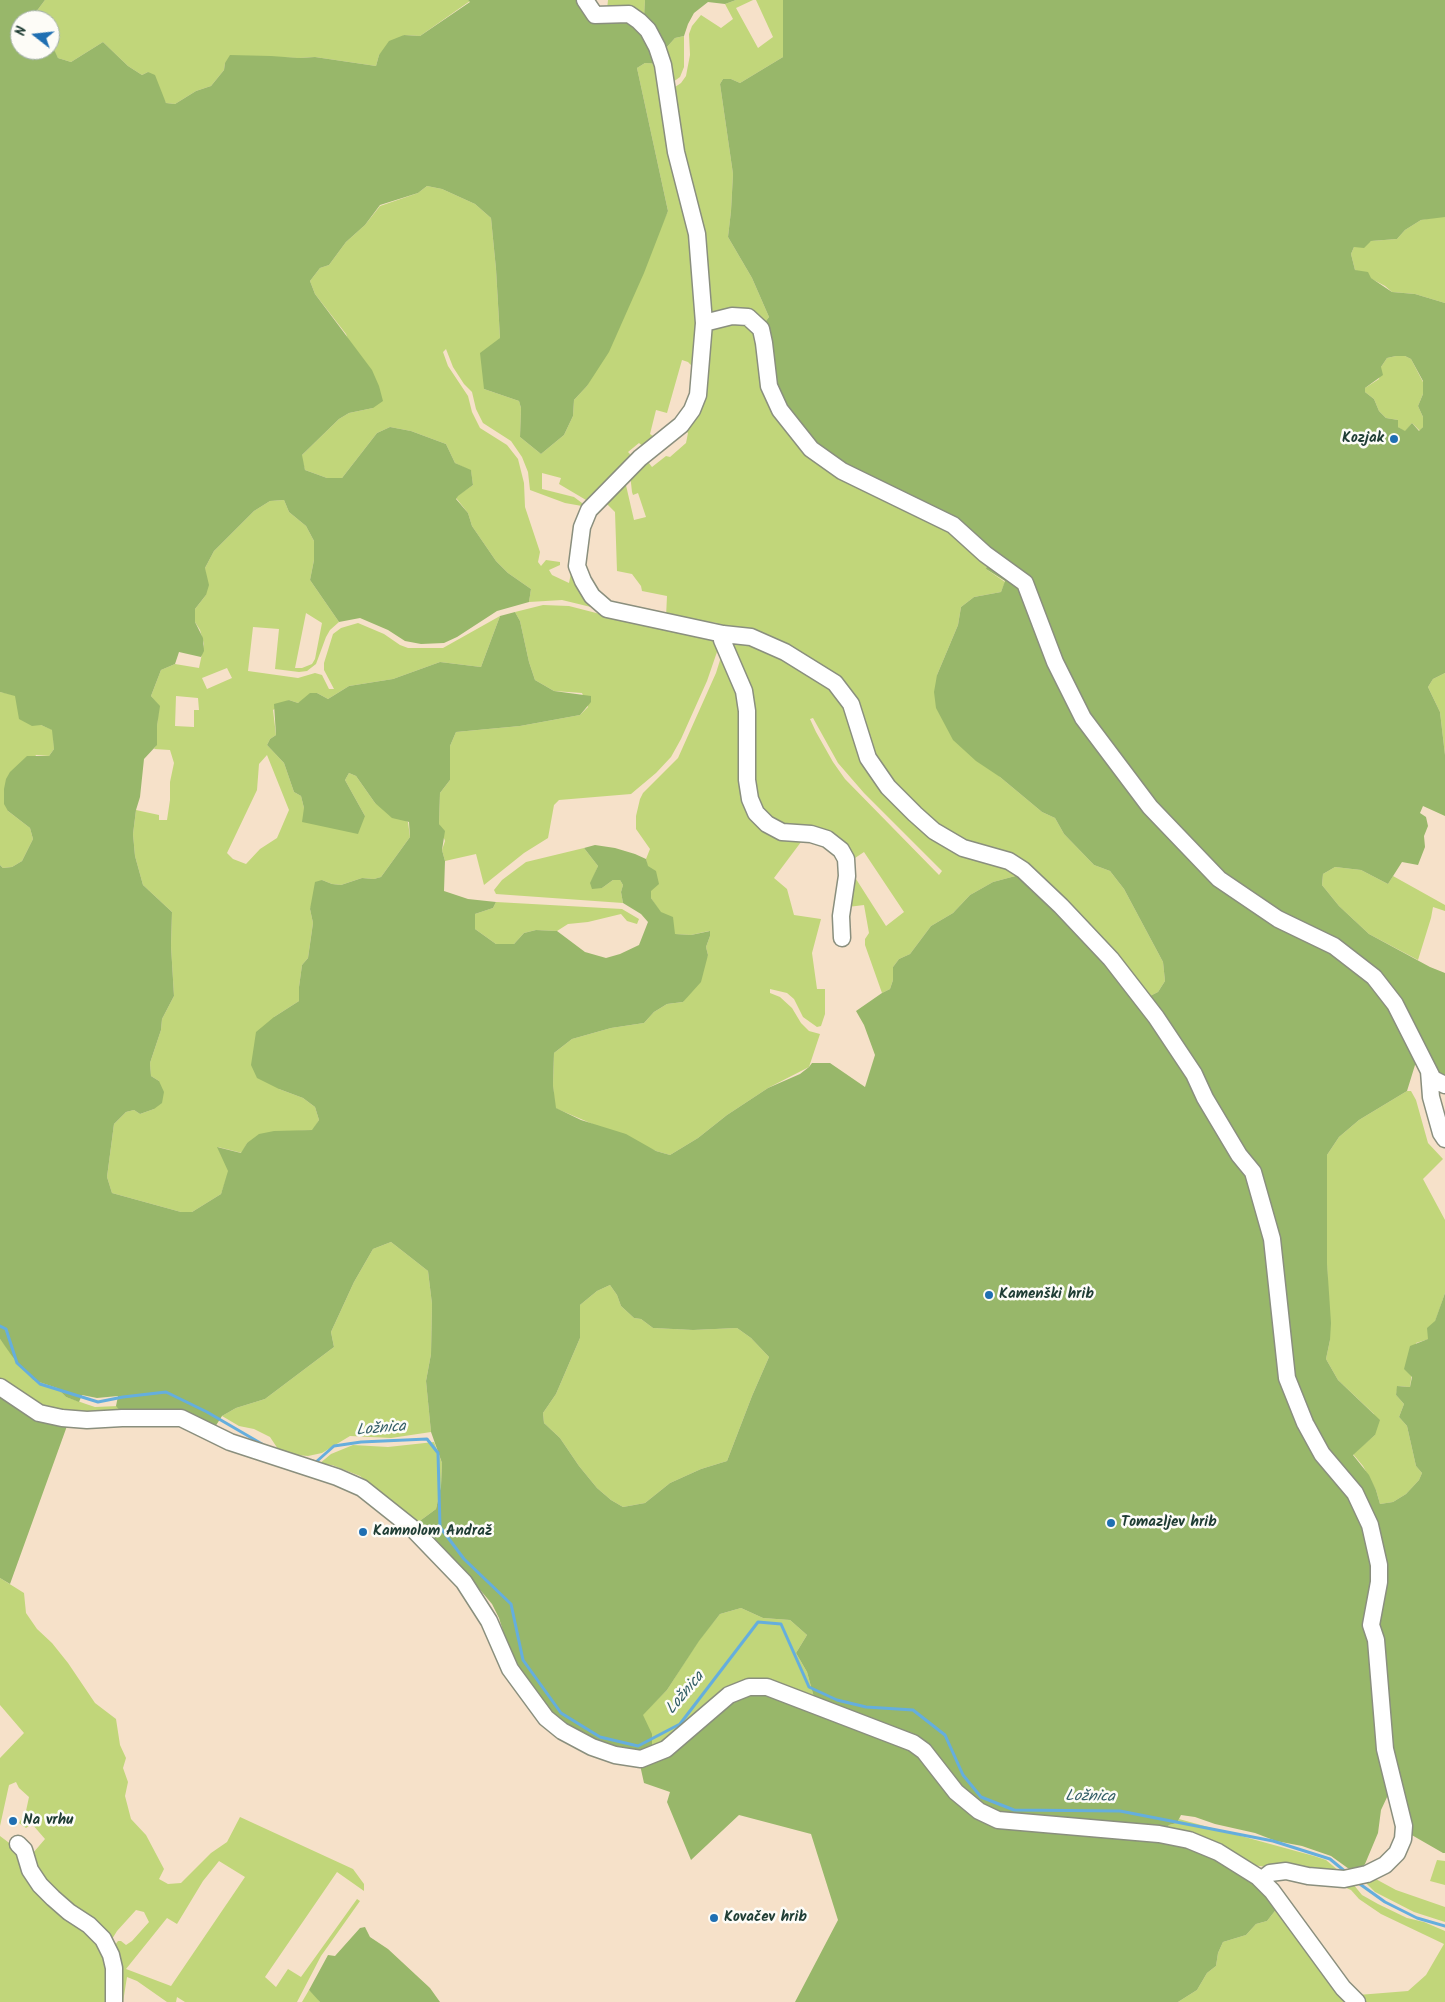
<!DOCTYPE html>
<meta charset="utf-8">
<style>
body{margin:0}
#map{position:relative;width:1445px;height:2002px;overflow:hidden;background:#f6e1c9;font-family:Kalam,sans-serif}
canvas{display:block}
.north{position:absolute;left:10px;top:10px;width:50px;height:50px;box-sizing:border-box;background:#fdfcf7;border:1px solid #a4b0a9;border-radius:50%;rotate:286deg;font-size:14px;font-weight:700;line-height:20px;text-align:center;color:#1f3d34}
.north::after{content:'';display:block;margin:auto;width:18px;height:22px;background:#1f6fb2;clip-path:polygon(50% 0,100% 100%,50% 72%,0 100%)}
</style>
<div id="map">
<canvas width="1445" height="2002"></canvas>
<div class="north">N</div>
</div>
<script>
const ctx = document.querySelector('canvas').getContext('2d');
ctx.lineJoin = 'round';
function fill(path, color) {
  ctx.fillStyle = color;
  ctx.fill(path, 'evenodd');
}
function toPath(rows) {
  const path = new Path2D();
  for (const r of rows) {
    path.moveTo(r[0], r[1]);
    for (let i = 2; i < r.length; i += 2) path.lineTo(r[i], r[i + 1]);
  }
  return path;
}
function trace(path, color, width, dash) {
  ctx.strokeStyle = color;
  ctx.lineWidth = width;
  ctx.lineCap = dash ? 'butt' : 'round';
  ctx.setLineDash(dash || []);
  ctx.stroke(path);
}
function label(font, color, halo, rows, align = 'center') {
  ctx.font = font + ' Kalam,sans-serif';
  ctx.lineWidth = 5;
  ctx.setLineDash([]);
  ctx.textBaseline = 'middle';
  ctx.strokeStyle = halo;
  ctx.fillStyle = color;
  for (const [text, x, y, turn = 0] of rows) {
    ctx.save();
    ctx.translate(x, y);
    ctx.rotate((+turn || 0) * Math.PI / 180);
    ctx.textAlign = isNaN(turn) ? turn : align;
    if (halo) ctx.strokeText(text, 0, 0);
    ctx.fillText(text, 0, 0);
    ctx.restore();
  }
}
const green = toPath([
 [45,0,468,0,470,1,420,36,404,35,379,55,376,66,315,57,299,58,251,56,225,63,224,70,211,86,196,91,175,104,166,103,148,72,142,75,128,66,103,42,71,62,58,58,50,43,50,20,30,20],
 [608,0,645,0,644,17,607,10],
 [736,0,753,0,736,8,758,48,773,37,756,0,783,0,783,57,740,83,731,79,723,79,720,84,733,174,731,211,728,237,752,278,769,317,762,326,710,315,672,89,681,83,686,76,690,55,689,34,692,26,701,15,721,28,733,19,725,4],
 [684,36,684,67,680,77,673,82,667,47,675,38],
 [645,63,659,64,687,212,698,326,695,369,688,362,682,360,667,413,656,410,650,434,659,440,646,449,639,443,628,452,634,458,595,500,586,500,559,484,561,478,542,473,542,489,574,497,582,503,582,506,565,503,530,490,528,472,522,457,511,441,483,423,476,409,472,392,464,384,453,367,446,349,443,352,448,366,468,396,472,412,480,428,507,445,518,459,524,483,525,507,540,552,538,562,541,566,546,560,560,562,560,565,549,570,552,575,569,583,571,573,595,608,562,600,529,602,531,589,508,573,496,561,472,526,468,513,456,498,457,496,473,485,471,471,455,463,446,444,411,431,390,427,377,433,342,478,327,478,305,470,301,456,339,419,349,413,373,408,346,334,315,294,310,281,320,268,329,265,346,242,365,225,380,206,418,193,427,186,442,189,475,204,491,218,496,269,500,338,484,389,519,401,521,408,520,437,541,454,564,435,573,416,574,400,587,386,668,211,637,68],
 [1437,217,1445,217,1445,303,1415,294,1392,292,1385,286,1355,270,1351,254,1354,247,1371,241,1397,239,1405,230,1421,220],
 [744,319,944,523,987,559,986,569,1005,582,1001,592,974,597,961,607,958,625,937,675,1000,777,1042,812,1055,818,1064,834,1094,865,1110,871,1124,889,1163,962,1165,981,1158,992,1146,998,1045,886,957,843,878,770,846,691,718,628,717,623,704,621,701,625,666,617,667,596,642,591,641,586,632,574,617,571,615,512,603,500,625,481,634,520,646,517,638,493,633,495,632,492,630,474,645,458,652,467,666,456,670,457,686,443,688,433,686,431,686,425,705,340,713,327],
 [1396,356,1405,356,1411,359,1423,382,1423,394,1418,406,1423,417,1423,427,1420,431,1412,423,1405,432,1398,427,1398,420,1386,418,1379,411,1374,399,1365,392,1365,388,1379,379,1381,367,1387,358],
 [284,500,289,512,306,526,314,541,314,560,310,580,339,622,330,630,326,637,316,664,307,671,299,672,275,669,279,629,253,627,248,671,298,678,315,673,322,675,329,689,334,689,324,670,324,663,333,634,341,628,358,623,384,634,400,645,408,648,443,648,500,616,481,667,440,662,393,679,349,686,328,699,317,693,298,703,289,700,273,710,276,735,270,739,267,745,284,763,294,792,301,796,304,808,365,816,345,780,349,773,356,776,375,803,408,822,410,837,381,877,374,879,362,878,341,885,332,884,322,880,310,909,313,923,308,958,302,965,299,987,299,1001,274,1017,279,1089,303,1098,315,1107,319,1120,313,1130,297,1131,247,1143,242,1153,218,1147,229,1171,221,1194,192,1212,181,1212,112,1193,107,1177,114,1124,126,1112,134,1110,140,1114,154,1109,159,1081,151,1076,150,1063,161,1030,162,1019,174,996,171,946,172,912,143,885,135,856,133,834,136,810,159,815,159,820,167,820,170,800,170,782,174,763,170,750,154,749,157,744,157,726,159,706,151,696,161,670,175,664,199,668,204,644,200,630,195,622,195,609,206,595,205,568,214,551,254,511,270,501],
 [306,613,322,623,315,659,312,664,302,668,295,668],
 [227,668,232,678,207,689,202,678],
 [176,696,198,698,199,710,194,710,194,727,175,726],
 [267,755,289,810,277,838,260,849,246,864,233,859,227,853,257,790,259,764],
 [543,605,569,606,600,614,651,622,714,637,718,649,707,681,681,739,671,757,656,773,631,794,559,800,554,805,548,838,524,853,484,885,476,854,445,861,442,850,445,841,439,824,440,793,450,780,450,746,456,732,520,726,580,715,588,707,582,693,554,691,535,680,529,662,520,621,515,612],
 [734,637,817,674,846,706,912,816,1023,874,993,882,970,895,953,913,931,926,910,954,899,959,893,967,893,980,890,989,882,993,865,945,865,939,869,933,864,905,848,907,837,852,759,815,730,641],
 [813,718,838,763,864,793,942,871,939,875,845,779,833,762,816,732,810,719],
 [864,852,904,912,886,926,849,868,852,860],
 [721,657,741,690,743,779,768,830,801,842,774,878,787,889,794,915,821,919,812,953,817,989,825,989,825,1014,821,1026,817,1027,803,1017,794,999,787,993,770,989,770,993,780,997,792,1008,801,1023,809,1031,820,1034,809,1067,768,1088,727,1115,698,1138,670,1155,656,1151,555,1108,553,1085,554,1053,572,1039,611,1028,644,1023,654,1012,667,1004,683,1002,708,955,706,947,710,936,709,931,691,935,674,934,651,898,651,891,646,859,650,849,636,829,636,816,640,799,643,793,678,758,716,673],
 [1445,673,1445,755,1440,712,1428,687,1433,679],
 [0,692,15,695,41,725,53,730,54,749,49,756,36,755,8,811,30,828,33,839,22,861,12,867,3,868,0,865],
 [584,848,598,866,591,883,602,888,613,880,620,880,623,885,621,892,623,903,496,894,494,890,502,880,526,862],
 [1335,867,1361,870,1388,884,1393,876,1445,905,1445,911,1433,907,1431,918,1418,960,1369,934,1339,906,1322,885,1323,874],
 [496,902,622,909,639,919,637,924,627,921,621,914,588,922,568,924,557,931,536,930,524,933,514,944,496,944,475,929,475,914,493,908],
 [1407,1091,1411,1091,1416,1100,1428,1143,1443,1159,1423,1179,1445,1220,1445,1293,1429,1339,1416,1343,1410,1387,1398,1386,1396,1395,1404,1404,1399,1417,1407,1426,1416,1466,1422,1473,1419,1480,1406,1494,1393,1502,1380,1504,1376,1490,1363,1466,1353,1454,1375,1435,1374,1414,1338,1380,1326,1359,1330,1340,1327,1263,1327,1155,1339,1137,1359,1120],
 [391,1242,428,1271,432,1304,431,1354,426,1381,431,1432,391,1438,350,1436,322,1453,308,1456,285,1454,278,1449,270,1437,254,1429,239,1426,222,1416,236,1408,265,1399,334,1347,331,1332,354,1282,373,1249],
 [610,1285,617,1295,621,1306,634,1318,641,1319,653,1328,693,1330,737,1328,751,1338,769,1357,752,1396,727,1461,701,1469,670,1483,645,1503,623,1507,611,1500,597,1488,579,1466,560,1438,544,1423,543,1413,556,1394,580,1338,580,1305,597,1291],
 [0,1339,33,1380,57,1388,66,1397,86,1404,95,1407,118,1406,122,1413,86,1415,43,1407,0,1381],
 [434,1442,442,1463,441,1486,436,1509,417,1523,360,1476,332,1465,319,1464,331,1454,353,1445,388,1447],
 [0,1578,24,1593,26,1613,37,1629,52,1643,68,1663,95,1703,116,1719,120,1745,126,1758,123,1768,128,1782,125,1796,131,1819,146,1835,164,1869,159,1879,168,1884,181,1883,211,1853,227,1842,240,1817,353,1869,364,1884,364,1891,337,1872,265,1977,276,1987,288,1969,301,1977,357,1899,360,1901,321,1956,297,2002,185,2002,177,1997,176,2002,167,2002,137,1981,127,1977,123,2002,117,2002,115,1945,118,1941,121,1941,126,1945,132,1941,149,1922,144,1912,136,1910,117,1931,109,1944,54,1896,31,1860,33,1853,45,1839,32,1824,26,1828,19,1823,26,1811,29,1797,19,1788,16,1782,9,1785,0,1826,0,1758,24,1733,0,1705],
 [219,1861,245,1877,171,1986,126,1969,167,1918,177,1924,203,1881],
 [741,1608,763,1618,790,1620,807,1635,796,1653,807,1672,815,1701,739,1682,721,1691,695,1719,652,1749,642,1715,667,1690,699,1640,720,1614],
 [1179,1819,1314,1856,1326,1860,1345,1876,1251,1865,1166,1829,1169,1825,1177,1823],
 [0,1836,12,1845,68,1914,109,1957,111,2002,0,2002],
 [1437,1860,1445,1861,1445,1885,1430,1881],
 [1372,1877,1396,1890,1445,1907,1445,1922,1414,1912,1375,1892,1362,1879],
 [1353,1884,1362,1895,1378,1904,1407,1918,1424,1922,1445,1931,1445,2002,1366,2002,1358,1995,1408,1991,1426,1975,1444,1944,1381,1914,1359,1899,1351,1890,1344,1887],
 [1278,1907,1348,2002,1178,2002,1197,1990,1207,1973,1216,1966,1218,1953,1223,1942,1246,1935,1256,1924,1267,1921],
 [309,1990,316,1996,320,2002,302,2002]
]);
const forest = toPath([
 [0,0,45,0,30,20,20,20,20,50,50,50,51,43,58,58,71,62,103,42,128,66,142,75,148,72,155,75,166,103,175,104,196,91,211,86,224,70,225,63,230,55,271,56,299,58,315,57,376,66,379,55,389,41,404,35,420,36,470,2,468,0,581,0,642,29,659,64,645,63,637,68,668,211,644,273,609,352,587,386,574,400,573,416,564,435,541,454,520,437,521,408,519,401,484,389,480,353,500,338,496,269,491,218,475,204,442,189,427,186,418,193,380,205,365,225,346,242,329,265,320,268,310,281,315,294,372,370,379,386,383,401,373,408,349,413,339,419,302,455,305,470,327,478,342,478,377,433,390,427,411,431,446,444,455,463,471,470,473,485,458,496,456,499,468,513,472,526,496,561,508,573,531,589,529,602,497,611,457,637,444,643,421,644,405,641,388,630,360,618,339,622,310,580,314,560,314,541,306,526,289,512,284,500,270,501,254,511,214,551,205,568,209,585,206,595,195,609,195,622,203,638,204,651,201,657,179,652,175,664,161,670,151,696,160,706,157,726,157,745,144,759,140,797,136,810,133,834,135,856,143,885,172,912,171,946,174,996,162,1019,161,1030,150,1063,151,1076,159,1081,164,1092,162,1103,154,1109,140,1114,134,1110,126,1112,114,1124,107,1177,112,1193,181,1212,192,1212,221,1194,228,1171,217,1147,241,1153,247,1143,259,1134,274,1131,312,1130,319,1120,315,1107,303,1098,279,1089,257,1078,251,1065,256,1032,274,1017,299,1001,299,987,302,965,308,958,313,923,310,909,315,882,322,880,332,884,341,885,362,878,374,879,381,877,410,837,409,822,392,818,375,803,356,776,349,773,345,780,365,816,358,834,302,822,304,808,301,796,294,792,284,763,267,745,270,739,276,735,274,704,289,700,298,703,310,693,317,693,328,699,349,686,393,679,440,662,481,667,500,616,515,612,520,621,529,662,535,680,554,691,591,696,591,702,580,715,520,726,456,732,450,746,450,780,440,793,439,824,445,831,442,850,445,861,444,891,468,899,496,902,493,908,475,914,475,929,496,944,514,944,524,933,536,930,557,931,585,952,606,958,620,954,639,945,648,922,641,914,623,903,621,892,623,885,620,880,613,880,602,888,592,889,590,883,598,866,584,848,595,845,615,848,635,854,646,859,648,866,656,871,659,884,651,891,651,898,661,912,673,917,675,934,691,935,710,931,710,936,706,947,708,955,701,982,683,1002,667,1004,654,1012,644,1023,611,1028,572,1039,554,1053,553,1085,556,1108,581,1120,626,1134,656,1151,670,1155,698,1138,727,1115,768,1088,800,1074,809,1067,812,1063,830,1063,865,1087,875,1055,864,1025,856,1011,882,993,890,989,893,980,893,967,899,959,910,954,931,926,953,913,970,895,993,882,1023,874,1041,890,1154,1020,1248,1172,1267,1239,1283,1380,1356,1501,1377,1583,1389,1793,1381,1810,1378,1833,1365,1864,1358,1873,1356,1874,1331,1856,1302,1846,1276,1841,1255,1833,1215,1824,1195,1817,1181,1815,1177,1823,1169,1825,1166,1829,1002,1813,990,1809,968,1794,920,1738,912,1733,815,1701,807,1672,796,1653,807,1635,790,1620,763,1618,741,1608,720,1614,699,1641,667,1690,643,1715,652,1734,652,1749,638,1752,603,1748,554,1717,511,1656,499,1618,492,1604,465,1572,417,1523,436,1509,441,1486,442,1463,431,1432,426,1381,431,1354,432,1304,428,1271,391,1242,373,1249,354,1282,331,1332,334,1347,265,1399,236,1408,222,1416,215,1427,122,1413,116,1406,118,1396,97,1398,82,1395,79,1402,66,1397,57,1388,33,1380,12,1356,0,1339,0,865,3,868,12,867,22,861,33,839,30,828,8,811,4,804,4,789,6,779,10,772,27,756,49,756,54,749,52,730,41,725,32,726,19,719,15,696,0,692],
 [610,1285,617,1295,621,1306,634,1318,641,1319,653,1328,693,1330,737,1328,751,1338,769,1357,752,1396,727,1461,701,1469,670,1483,645,1503,623,1507,611,1500,597,1488,579,1466,560,1438,544,1423,543,1413,556,1394,580,1338,580,1305,597,1291],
 [645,0,736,0,725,4,708,2,694,13,688,24,684,36,675,38,667,47,669,68,644,17],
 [783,0,1445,0,1445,217,1421,220,1405,230,1397,239,1371,241,1364,248,1354,247,1351,254,1355,270,1368,272,1371,278,1392,292,1415,294,1445,303,1445,673,1433,679,1428,687,1440,712,1445,755,1445,816,1423,806,1420,813,1426,817,1428,826,1424,836,1425,847,1418,865,1402,862,1388,884,1361,870,1335,867,1323,874,1322,885,1339,906,1369,934,1430,967,1445,973,1445,1077,1422,1064,1415,1065,1407,1091,1359,1120,1339,1137,1327,1155,1327,1263,1331,1323,1330,1340,1326,1359,1338,1380,1380,1420,1375,1435,1353,1455,1369,1475,1376,1490,1380,1504,1393,1502,1406,1494,1419,1480,1422,1473,1416,1466,1407,1426,1399,1417,1404,1404,1396,1395,1397,1386,1410,1387,1412,1377,1404,1369,1410,1346,1428,1339,1427,1328,1435,1321,1445,1293,1445,1853,1443,1853,1410,1834,1387,1751,1377,1631,1383,1569,1338,1469,1298,1399,1265,1204,1146,998,1158,992,1165,981,1163,962,1124,889,1110,871,1094,865,1064,834,1055,818,1042,812,1000,777,976,761,953,740,936,708,934,692,937,675,958,625,961,607,974,597,1001,592,1005,581,986,569,989,555,858,478,785,417,762,326,769,317,752,278,728,237,731,211,733,174,720,84,723,79,731,79,740,83,783,57],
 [1396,356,1405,356,1411,359,1423,381,1423,394,1418,406,1423,417,1423,427,1419,431,1412,423,1405,431,1398,427,1398,420,1386,418,1379,411,1374,399,1365,392,1365,388,1383,375,1381,367,1387,358],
 [0,1395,67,1426,10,1584,0,1578],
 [764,1693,911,1748,965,1810,981,1821,1004,1827,1180,1844,1244,1872,1278,1907,1267,1921,1256,1924,1246,1935,1223,1942,1218,1953,1216,1966,1207,1973,1197,1990,1178,2002,795,2002,838,1920,811,1834,739,1815,691,1860,667,1802,670,1792,644,1783,640,1765,738,1695],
 [365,1927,370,1937,388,1949,430,1988,440,2002,320,2002,309,1990,328,1955,335,1956,360,1928]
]);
const stream = toPath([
 [0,1326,6,1329,17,1363,40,1384,98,1402,123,1397,166,1392,207,1412,262,1444],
 [312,1461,316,1462,334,1446,361,1442,427,1439,438,1453,440,1527,464,1559,511,1604,523,1660,561,1713,600,1737,638,1746,680,1724,758,1622,781,1624,809,1687,837,1700,866,1707,913,1710,945,1735,963,1775,981,1797,1014,1810,1120,1811,1273,1841,1330,1859,1347,1873],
 [1357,1882,1385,1902,1417,1918,1445,1926]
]);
const minor = toPath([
 [585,0,595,15,629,14,639,21,648,30,657,47,663,65,676,152,697,234,704,323,698,395,692,410,681,425,640,458,589,510,582,527,577,566,583,581,592,596,607,609,723,634,751,637,785,652,835,683,851,704,868,758,888,787,915,814,934,831,963,848,1009,861,1023,870,1061,906,1111,959,1156,1017,1194,1074,1205,1098,1239,1155,1253,1172,1272,1239,1287,1378,1305,1423,1322,1454,1355,1493,1370,1525,1379,1565,1379,1582,1371,1625,1376,1640,1385,1749,1404,1826,1403,1839,1397,1853,1385,1865,1367,1874,1344,1879,1308,1876,1286,1871,1270,1873,1261,1880],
 [704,323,732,316,748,317,761,329,764,343,769,386,780,410,811,449,842,471,953,525,985,554,1025,583,1055,662,1083,718,1150,807,1219,879,1278,919,1334,946,1374,977,1395,1004,1433,1079,1445,1085],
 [722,640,744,691,747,711,747,780,750,799,756,813,767,824,782,832,811,834,827,839,841,850,846,859,847,876,841,916,842,938],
 [1429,1071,1431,1097,1441,1133,1445,1139],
 [0,1387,39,1413,62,1418,87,1420,122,1418,181,1418,230,1442,337,1477,362,1488,411,1527,464,1582,489,1621,510,1669,546,1718,562,1731,592,1747,615,1755,641,1759,666,1749,729,1695,749,1687,767,1687,913,1743,924,1751,956,1792,979,1811,998,1820,1159,1834,1189,1840,1218,1852,1258,1877,1272,1891,1343,1988,1357,2002],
 [18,1844,24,1850,30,1870,40,1885,53,1898,69,1912,89,1925,103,1939,111,1955,114,1968,114,2002]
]);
const markers = [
 [1394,439,5,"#1f6fb2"],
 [989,1295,5,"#1f6fb2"],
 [1111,1523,5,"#1f6fb2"],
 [363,1532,5,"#1f6fb2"],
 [13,1821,5,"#1f6fb2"],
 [714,1918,5,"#1f6fb2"]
];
const poiNames = [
 ["Kozjak",1384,439,"right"],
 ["Kamenški hrib",999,1295],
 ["Tomazljev hrib",1121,1523],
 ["Kamnolom Andraž",373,1532],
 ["Na vrhu",23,1821],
 ["Kovačev hrib",724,1918]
];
const waterNames = [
 ["Ložnica",381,1430,-5],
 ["Ložnica",686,1694,-50],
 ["Ložnica",1090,1798,1]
];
fill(green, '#c1d67a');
fill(forest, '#98b76a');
trace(stream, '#65aedd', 3);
trace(minor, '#8a8f7e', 19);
trace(minor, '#fff', 16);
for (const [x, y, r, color] of markers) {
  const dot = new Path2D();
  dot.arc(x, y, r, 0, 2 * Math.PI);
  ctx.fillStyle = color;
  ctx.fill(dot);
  trace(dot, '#fdfcf7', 2);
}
label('bold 15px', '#1f3d34', '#fdfcf7', poiNames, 'left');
label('italic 16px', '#345f67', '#fdfcf7', waterNames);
</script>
